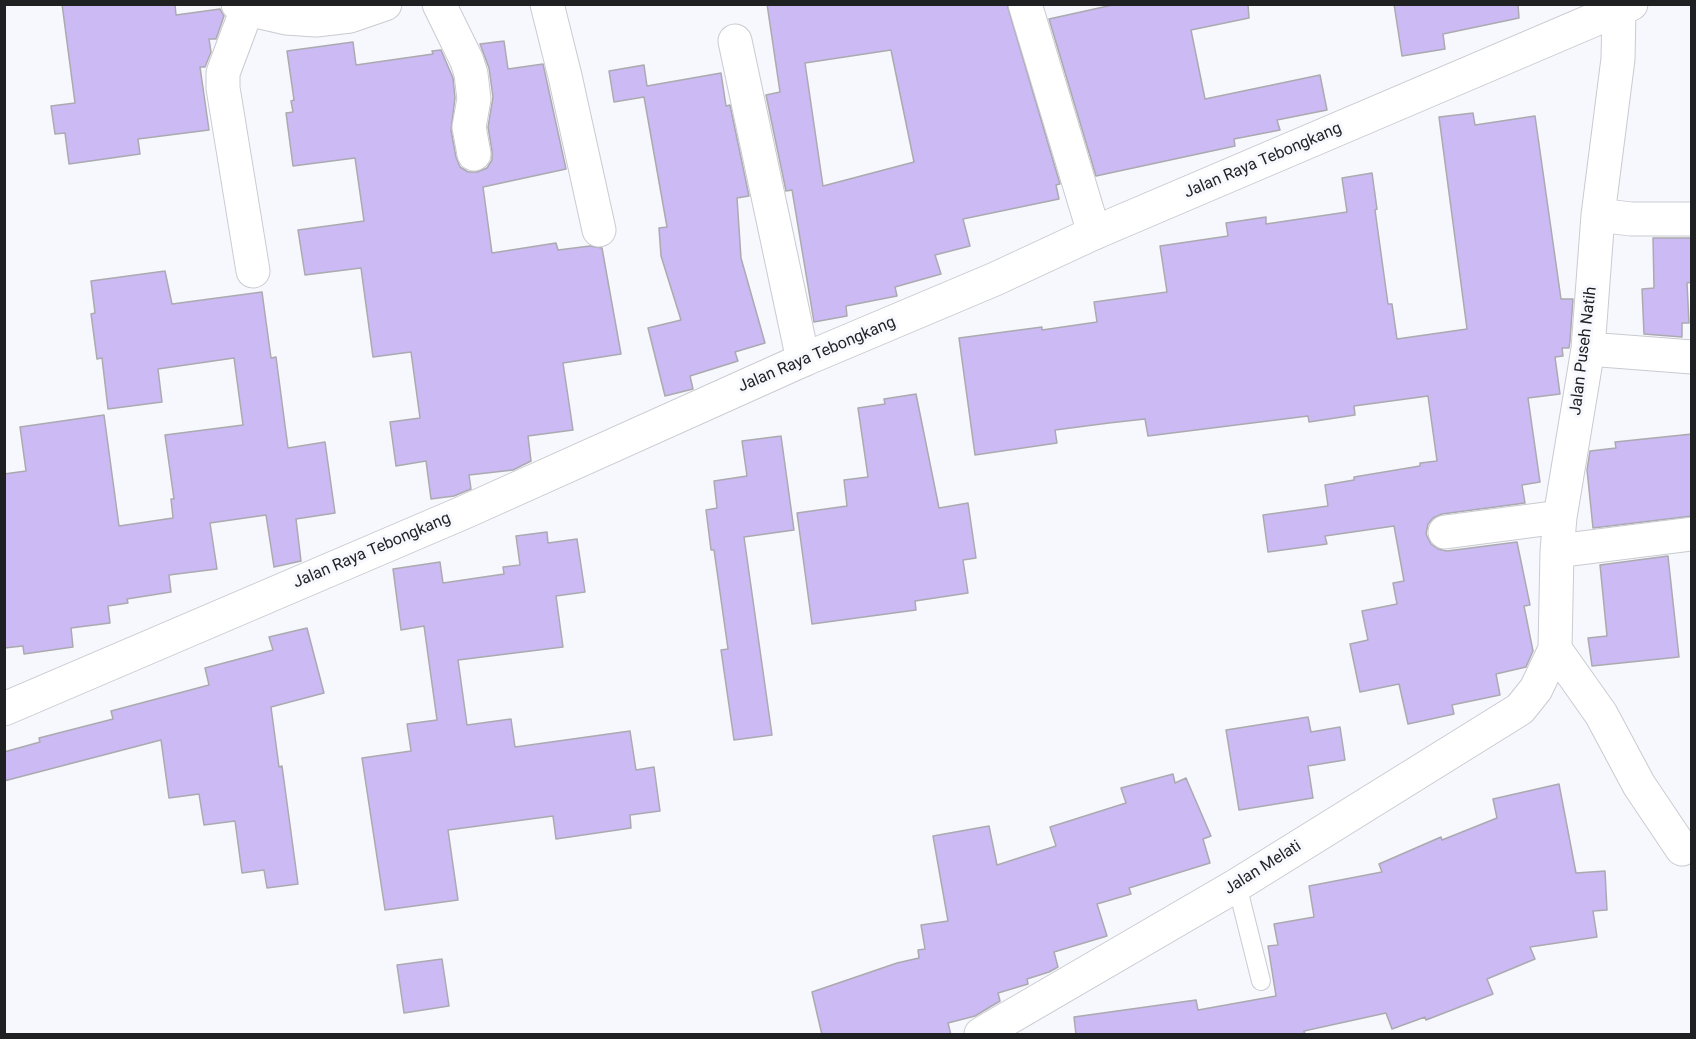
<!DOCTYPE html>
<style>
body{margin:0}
#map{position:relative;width:1696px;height:1039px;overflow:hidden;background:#f6f8fe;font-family:Roboto,sans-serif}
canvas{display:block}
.frame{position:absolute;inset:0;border:6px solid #1f2022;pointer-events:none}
</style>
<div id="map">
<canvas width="1696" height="1039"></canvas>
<div class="frame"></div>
</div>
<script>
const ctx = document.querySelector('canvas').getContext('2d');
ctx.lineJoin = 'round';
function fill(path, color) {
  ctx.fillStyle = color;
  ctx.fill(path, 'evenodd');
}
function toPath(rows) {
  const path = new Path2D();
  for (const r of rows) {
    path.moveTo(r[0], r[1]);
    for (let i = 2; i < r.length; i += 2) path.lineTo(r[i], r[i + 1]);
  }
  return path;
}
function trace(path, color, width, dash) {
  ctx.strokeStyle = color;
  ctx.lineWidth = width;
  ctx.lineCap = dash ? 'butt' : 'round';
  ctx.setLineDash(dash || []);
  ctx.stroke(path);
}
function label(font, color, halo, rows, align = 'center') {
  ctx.font = font + ' Roboto,sans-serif';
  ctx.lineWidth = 6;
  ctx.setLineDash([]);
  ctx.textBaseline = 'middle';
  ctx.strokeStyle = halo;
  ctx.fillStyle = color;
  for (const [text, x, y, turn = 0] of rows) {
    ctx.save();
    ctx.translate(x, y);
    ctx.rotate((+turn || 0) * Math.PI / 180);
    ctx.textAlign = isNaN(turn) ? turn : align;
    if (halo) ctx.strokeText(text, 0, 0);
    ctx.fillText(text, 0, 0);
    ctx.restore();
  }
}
const building = toPath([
 [62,4,175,4,176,15,220,9,224,16,216,39,209,39,211,52,205,67,200,67,209,130,138,139,140,154,69,164,65,133,55,134,51,106,75,103,62,4],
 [767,4,1007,4,1060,184,1056,185,1059,199,963,219,970,246,935,255,941,274,895,287,897,296,846,306,847,316,814,322,792,190,786,191,766,95,780,92,767,4],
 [891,50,914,162,823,186,805,63,891,50],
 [1117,4,1248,4,1249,18,1191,30,1205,99,1320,75,1327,110,1277,120,1280,130,1234,139,1235,146,1096,176,1049,19,1117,4],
 [1394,4,1518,4,1519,18,1443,34,1445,49,1402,56,1394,4],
 [504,41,508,69,543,64,566,169,483,187,492,253,556,243,558,250,590,246,602,248,621,354,563,363,573,430,528,436,531,461,513,470,469,475,471,489,454,496,431,499,426,461,396,466,390,422,420,418,411,352,373,357,361,268,305,275,298,230,364,221,355,158,293,166,286,113,293,112,291,101,294,100,287,51,353,42,356,65,433,54,432,51,441,50,453,78,455,98,451,130,456,157,460,167,468,172,477,172,487,168,492,160,492,151,488,127,493,97,489,68,480,44,504,41],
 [644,65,647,86,721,73,726,106,730,105,749,196,737,198,741,258,765,343,735,352,738,361,690,376,693,389,665,396,648,328,681,320,661,256,659,228,667,227,644,97,614,102,609,71,644,65],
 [1473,113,1475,125,1535,116,1561,299,1573,299,1570,341,1569,348,1562,348,1563,356,1555,357,1560,394,1528,398,1540,482,1522,485,1525,503,1442,514,1433,518,1428,524,1426,534,1431,544,1438,549,1447,551,1517,542,1530,605,1524,606,1533,651,1526,667,1496,674,1500,695,1452,705,1454,714,1408,724,1399,684,1360,692,1350,644,1368,640,1362,611,1397,604,1393,583,1404,581,1394,526,1325,536,1327,544,1268,552,1263,515,1328,506,1325,485,1354,480,1354,477,1420,466,1420,463,1437,461,1428,396,1354,406,1355,415,1309,422,1308,416,1148,436,1145,419,1109,423,1055,430,1057,443,975,455,959,338,1042,327,1042,330,1097,322,1094,302,1167,292,1160,246,1228,236,1226,223,1266,217,1266,224,1347,212,1342,178,1372,173,1377,209,1375,210,1388,304,1392,304,1397,339,1467,329,1439,117,1473,113],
 [1653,238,1692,238,1692,282,1687,283,1689,323,1682,323,1682,337,1644,334,1642,289,1654,288,1653,238],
 [165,271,172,304,262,292,271,358,276,357,288,448,325,442,335,513,296,519,301,561,274,567,266,515,210,523,217,569,169,575,171,592,127,599,128,603,108,606,110,623,71,628,73,647,24,654,23,646,4,648,4,474,26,471,20,427,104,415,119,526,173,518,171,499,174,499,165,435,243,425,234,358,158,369,162,402,108,409,102,358,97,359,91,314,95,313,91,281,165,271],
 [916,394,939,508,968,503,976,558,963,560,968,593,915,601,916,610,812,624,797,513,847,506,844,480,868,477,858,408,885,404,884,399,916,394],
 [1692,434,1692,516,1593,528,1587,470,1590,451,1616,448,1615,442,1692,434],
 [781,436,794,530,744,537,772,735,734,740,721,650,728,649,714,550,711,550,706,510,717,508,714,481,747,476,742,441,781,436],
 [547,532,548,543,577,539,585,592,556,596,563,647,458,660,467,725,511,719,515,747,630,731,636,770,654,767,660,811,630,815,631,828,556,839,553,816,448,830,458,900,385,910,362,758,411,751,407,724,437,720,424,626,401,630,393,569,440,562,443,583,504,574,503,567,520,565,516,536,547,532],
 [1668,556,1679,657,1592,666,1588,638,1607,636,1600,565,1668,556],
 [307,628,324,693,271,707,279,767,282,766,298,884,267,888,264,870,242,873,235,821,204,825,199,794,169,798,161,740,4,781,4,752,40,742,39,738,113,719,111,711,209,685,205,668,273,650,269,637,307,628],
 [1308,717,1311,732,1340,727,1345,760,1308,766,1313,798,1239,810,1226,730,1308,717],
 [1173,774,1175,783,1186,778,1211,836,1203,839,1210,863,1129,888,1131,894,1097,904,1107,936,1054,952,1058,967,1049,972,1027,979,1028,984,998,993,1000,1001,975,1016,948,1023,951,1035,822,1035,812,992,897,963,919,958,918,950,925,949,921,925,948,921,933,836,989,826,997,865,1056,846,1050,827,1126,803,1121,788,1173,774],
 [1559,784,1576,873,1605,871,1607,910,1593,911,1597,937,1530,947,1535,959,1487,979,1493,994,1426,1020,1425,1017,1392,1029,1386,1013,1304,1031,1305,1035,1076,1035,1074,1017,1196,1000,1198,1010,1276,996,1268,946,1278,945,1274,924,1314,917,1309,886,1382,872,1379,864,1441,837,1442,840,1497,818,1493,799,1559,784],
 [442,959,449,1006,404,1013,397,965,442,959]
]);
const lane = toPath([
 [1237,885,1261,981]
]);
const street = toPath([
 [238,4,247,9,286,18,316,20,350,16,385,4],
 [439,4,467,61,471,74,474,99,469,127,474,154],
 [547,4,565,76,599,230],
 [1025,4,1094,233],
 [247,9,223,73,223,88,253,271],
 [735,41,803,360],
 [1598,215,1631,219,1692,219],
 [1588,349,1692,357],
 [1445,532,1560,517],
 [1557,551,1692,534],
 [1555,649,1601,714,1639,785,1682,849],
 [981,1034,1237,885,1520,709,1536,689,1555,649,1557,551,1560,517,1588,349,1598,215,1618,59,1619,10]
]);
const primary = toPath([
 [4,709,467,511,803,360,995,279,1094,233,1631,4]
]);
const streetNames = [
 ["Jalan Raya Tebongkang",1263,161,-23],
 ["Jalan Puseh Natih",1584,351,-83],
 ["Jalan Raya Tebongkang",817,355,-23],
 ["Jalan Raya Tebongkang",372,551,-23],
 ["Jalan Melati",1263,868,-32]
];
fill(building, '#cbbaf3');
trace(building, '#abaaaf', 1.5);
trace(lane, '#c9cbd0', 20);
trace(street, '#c9cbd0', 35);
trace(primary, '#c9cbd0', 35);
trace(lane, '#fff', 18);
trace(street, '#fff', 33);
trace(primary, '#fff', 33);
label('16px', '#1f2022', '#f6f8fe', streetNames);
</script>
